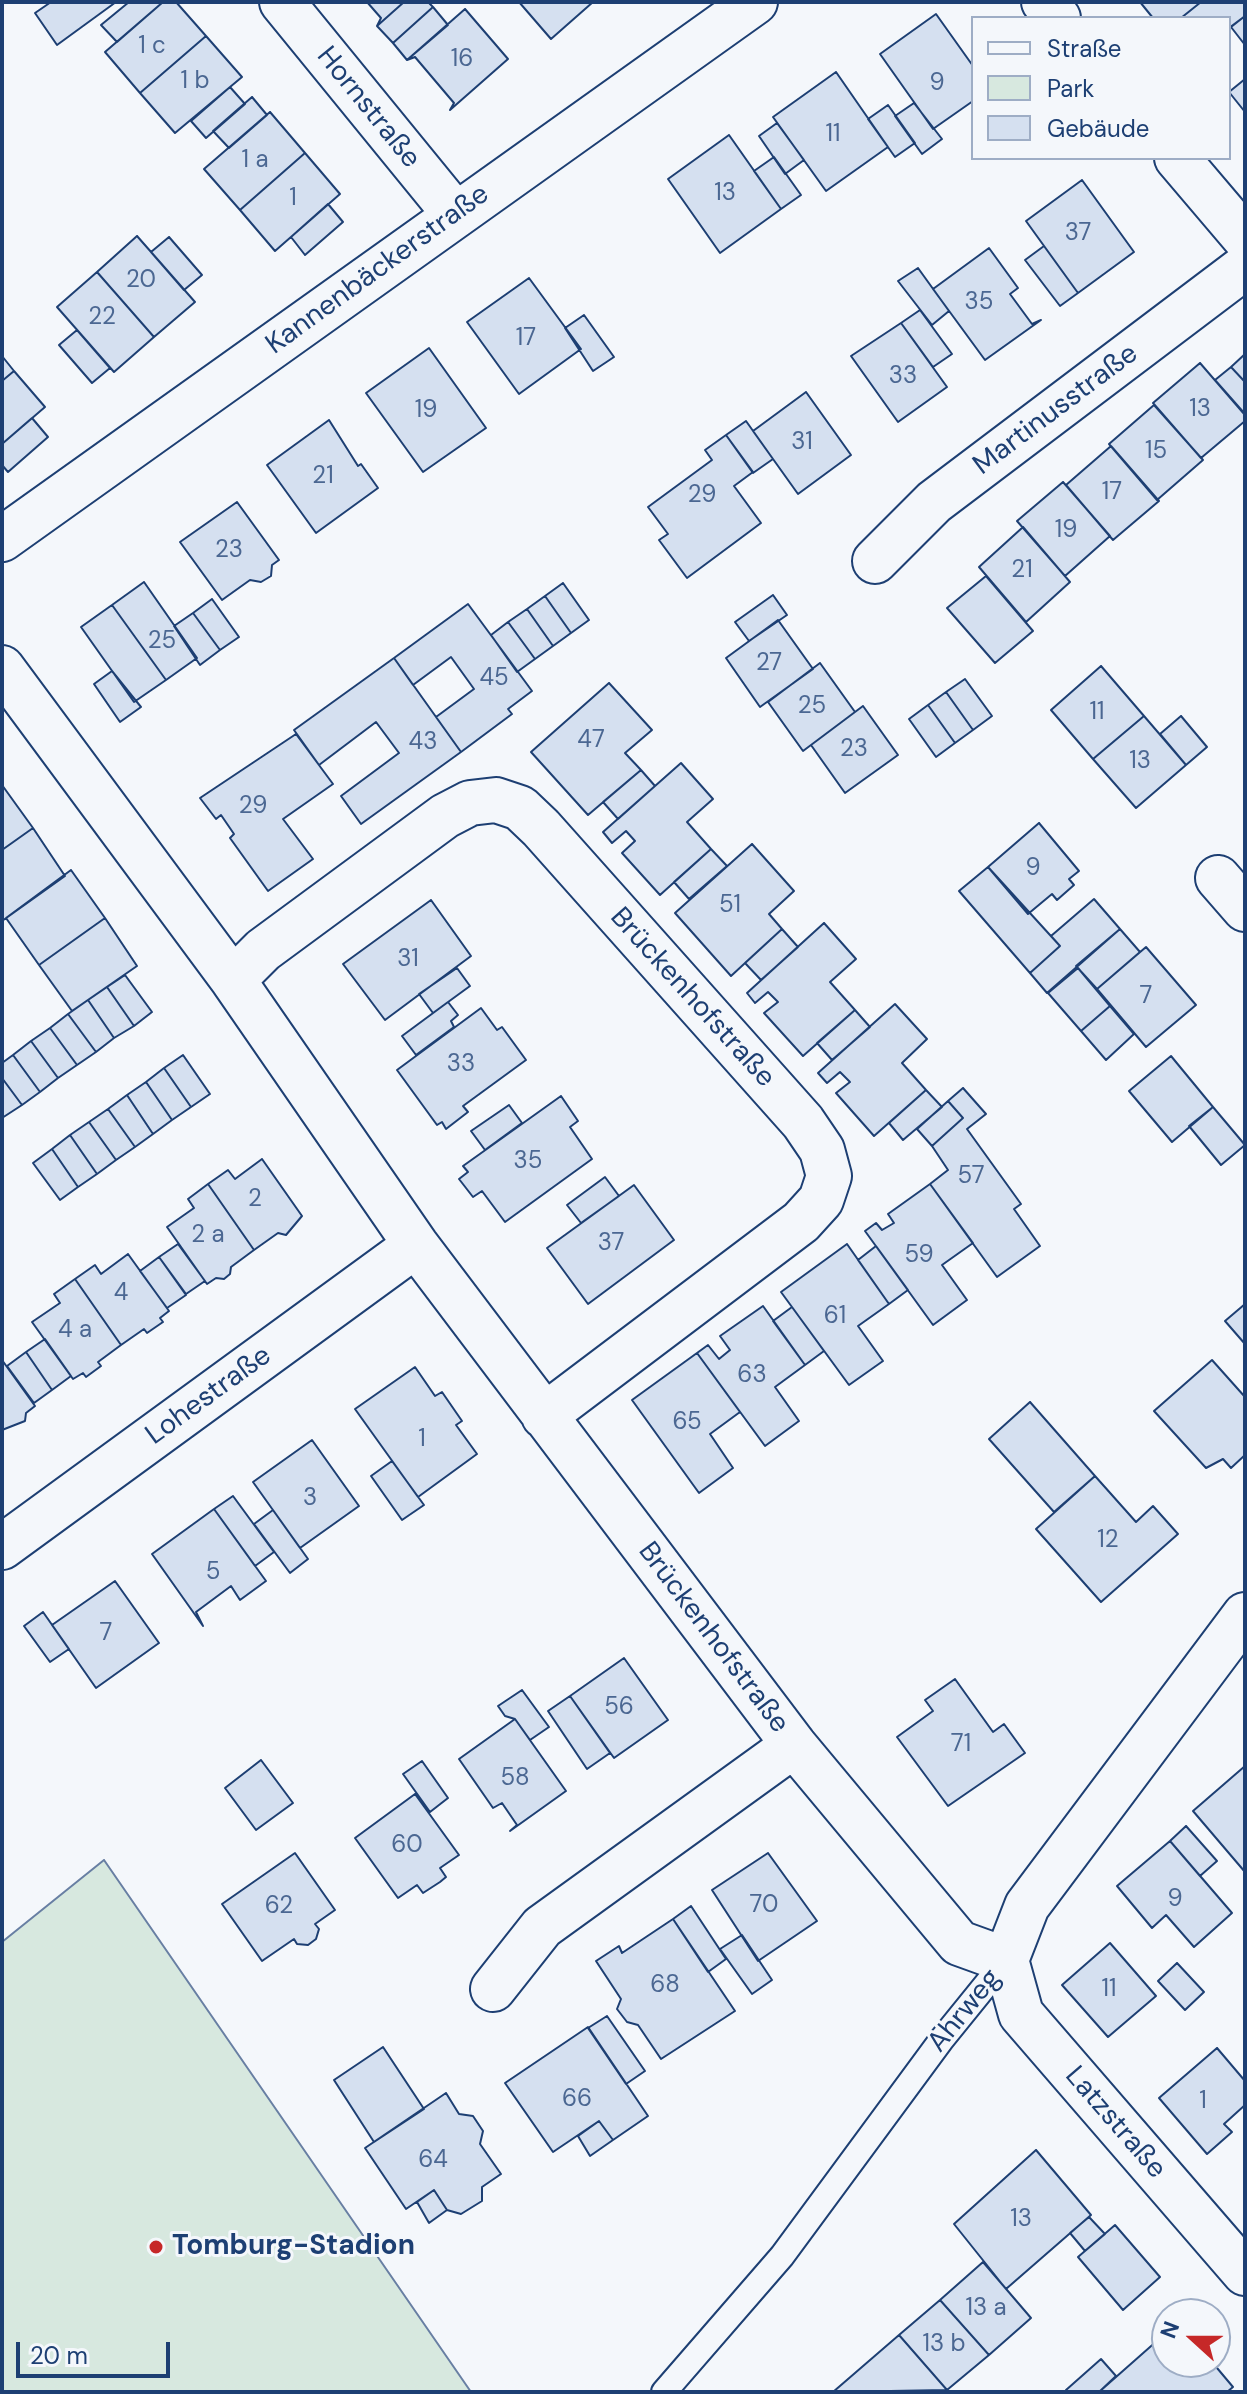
<!DOCTYPE html>
<meta charset="utf-8">
<style>
body{margin:0}
#map{position:relative;width:1247px;height:2394px;overflow:hidden;background:#f4f7fb;font-family:"DM Sans",sans-serif}
canvas{display:block}
.frame{position:absolute;inset:0;border:4px solid #1d3f73;pointer-events:none}
.legend{position:absolute;left:971px;top:16px;width:260px;height:144px;box-sizing:border-box;background:#f4f7fb;border:2px solid #9eadc5;margin:0;padding:10px 14px;list-style:none;font-size:24px;color:#1d3f73}
.legend li{display:flex;align-items:center;gap:16px;height:40px}
.legend b{width:40px;border:2px solid #9eadc5}
.north{position:absolute;left:1151px;top:2298px;width:80px;height:80px;box-sizing:border-box;background:#f4f7fb;border:2px solid #9eadc5;border-radius:50%;rotate:291deg;font-size:22px;font-weight:700;line-height:32px;text-align:center;color:#1d3f73}
.north::after{content:'';display:block;margin:auto;width:28px;height:36px;background:#c62828;clip-path:polygon(50% 0,100% 100%,50% 72%,0 100%)}
.scale{position:absolute;left:16px;top:2342px;width:154px;height:36px;box-sizing:border-box;border:4px solid #1d3f73;border-top:0;padding-left:10px;font-size:24px;line-height:28px;white-space:nowrap;color:#1d3f73;-webkit-text-stroke:6px #f4f7fb;paint-order:stroke}
</style>
<div id="map">
<canvas width="1247" height="2394"></canvas>
<div class="frame"></div>
<ul class="legend">
<li><b style="height:10px;background:#f4f7fb"></b>Straße</li>
<li><b style="height:22px;background:#d7e8df"></b>Park</li>
<li><b style="height:22px;background:#d5e0f0"></b>Gebäude</li>
</ul>
<div class="north">N</div>
<div class="scale">20 m</div>
</div>
<script>
const ctx = document.querySelector('canvas').getContext('2d');
ctx.lineJoin = 'round';
function fill(path, color) {
  ctx.fillStyle = color;
  ctx.fill(path, 'evenodd');
}
function toPath(rows) {
  const path = new Path2D();
  for (const r of rows) {
    path.moveTo(r[0], r[1]);
    for (let i = 2; i < r.length; i += 2) path.lineTo(r[i], r[i + 1]);
  }
  return path;
}
function trace(path, color, width, dash) {
  ctx.strokeStyle = color;
  ctx.lineWidth = width;
  ctx.lineCap = dash ? 'butt' : 'round';
  ctx.setLineDash(dash || []);
  ctx.stroke(path);
}
function label(font, color, halo, rows, align = 'center') {
  ctx.font = font + ' "DM Sans",sans-serif';
  ctx.lineWidth = 6;
  ctx.setLineDash([]);
  ctx.textBaseline = 'middle';
  ctx.strokeStyle = halo;
  ctx.fillStyle = color;
  for (const [text, x, y, turn = 0] of rows) {
    ctx.save();
    ctx.translate(x, y);
    ctx.rotate((+turn || 0) * Math.PI / 180);
    ctx.textAlign = isNaN(turn) ? turn : align;
    if (halo) ctx.strokeText(text, 0, 0);
    ctx.fillText(text, 0, 0);
    ctx.restore();
  }
}
const green = toPath([
 [104,1860,471,2392,2,2392,2,1942,104,1860]
]);
const building = toPath([
 [51,2,116,2,57,45,35,13,51,2],
 [129,2,163,2,117,42,101,25,129,2],
 [163,2,176,2,206,36,140,93,105,52,163,2],
 [367,2,404,2,377,26,381,18,367,2],
 [404,2,428,2,433,7,393,43,377,26,404,2],
 [519,2,593,2,551,39,519,2],
 [1140,2,1201,2,1181,18,1153,18,1140,2],
 [1201,2,1245,2,1245,16,1229,28,1229,18,1181,18,1201,2],
 [433,7,448,25,407,60,393,43,433,7],
 [465,9,508,59,450,110,454,103,415,57,407,60,465,9],
 [936,14,973,66,973,101,933,129,880,54,936,14],
 [1245,16,1245,45,1231,27,1245,16],
 [206,36,242,77,175,133,140,93,206,36],
 [836,72,888,147,826,191,773,117,836,72],
 [1245,79,1245,112,1229,92,1245,79],
 [230,87,245,104,206,138,191,121,230,87],
 [252,97,267,115,229,148,213,131,252,97],
 [914,103,942,139,922,154,895,116,914,103],
 [888,105,915,143,895,157,868,119,888,105],
 [270,112,305,153,240,210,204,169,270,112],
 [777,123,804,160,785,174,759,136,777,123],
 [729,135,781,209,720,253,668,179,729,135],
 [305,153,340,194,275,251,240,210,305,153],
 [774,157,801,195,781,209,754,171,774,157],
 [1082,180,1134,252,1078,293,1026,221,1082,180],
 [328,204,343,222,305,255,291,237,328,204],
 [137,236,195,302,154,337,97,272,137,236],
 [169,237,202,275,184,290,151,252,169,237],
 [1044,246,1078,293,1060,306,1025,260,1044,246],
 [989,248,1018,288,1010,294,1032,324,1041,320,985,360,933,289,989,248],
 [918,268,949,311,932,325,898,281,918,268],
 [97,272,154,337,114,372,57,307,97,272],
 [529,278,581,349,519,394,467,322,529,278],
 [920,310,952,354,933,367,901,323,920,310],
 [584,315,614,357,593,371,565,328,584,315],
 [901,323,947,387,898,422,851,356,901,323],
 [77,330,110,368,92,383,59,345,77,330],
 [429,348,486,428,423,472,366,393,429,348],
 [1245,354,1245,382,1231,367,1245,354],
 [2,356,14,371,2,381,2,356],
 [1200,363,1245,415,1245,421,1201,458,1153,403,1200,363],
 [1231,367,1245,382,1245,414,1215,380,1231,367],
 [14,371,45,407,2,444,2,381,14,371],
 [806,392,851,455,798,494,753,431,806,392],
 [1154,405,1203,460,1157,500,1109,444,1154,405],
 [32,418,48,437,8,472,2,465,2,444,32,418],
 [329,420,358,466,361,464,378,488,316,533,267,465,329,420],
 [746,421,773,459,753,473,726,435,746,421],
 [726,435,753,472,734,486,761,523,687,578,659,540,668,534,648,507,712,460,705,450,726,435],
 [1111,446,1159,501,1113,540,1066,485,1111,446],
 [1063,482,1110,536,1065,576,1017,521,1063,482],
 [237,502,279,560,272,565,271,576,261,582,250,580,222,600,180,542,237,502],
 [1023,527,1070,582,1026,622,979,567,1023,527],
 [986,576,1033,631,995,663,947,608,986,576],
 [144,582,197,658,166,680,112,605,144,582],
 [563,583,589,620,571,633,545,596,563,583],
 [773,595,787,615,749,641,735,622,773,595],
 [545,596,571,633,553,646,527,609,545,596],
 [212,599,239,637,220,650,193,613,212,599],
 [468,604,532,691,508,709,512,714,461,752,436,717,474,689,451,657,413,685,394,658,468,604],
 [112,605,166,680,134,702,81,627,112,605],
 [527,609,553,646,535,659,508,622,527,609],
 [193,613,220,650,200,665,174,626,193,613],
 [778,620,813,669,760,707,726,658,778,620],
 [508,622,535,659,517,672,491,635,508,622],
 [394,658,461,752,361,824,341,796,399,753,376,722,319,765,294,730,394,658],
 [820,663,855,712,803,751,768,702,820,663],
 [1101,666,1144,716,1093,759,1051,710,1101,666],
 [112,671,141,707,120,722,94,684,112,671],
 [965,679,992,716,973,730,946,692,965,679],
 [609,683,652,730,625,753,641,770,588,815,531,752,609,683],
 [946,692,973,730,955,743,928,705,946,692],
 [928,705,955,743,936,757,909,719,928,705],
 [863,706,898,755,845,793,811,745,863,706],
 [1144,716,1186,765,1136,808,1093,759,1144,716],
 [1181,716,1207,747,1186,765,1160,734,1181,716],
 [296,734,333,784,283,819,313,859,268,891,230,838,234,834,221,815,216,819,200,798,296,734],
 [681,763,713,799,687,822,711,849,660,895,622,853,635,841,626,831,612,843,603,832,681,763],
 [641,770,655,786,618,819,603,802,641,770],
 [2,785,33,828,2,850,2,785],
 [1039,823,1079,871,1069,879,1074,885,1057,900,1052,894,1028,914,988,867,1039,823],
 [33,828,65,876,2,921,2,850,33,828],
 [752,844,794,891,769,914,782,929,731,976,675,913,752,844],
 [711,849,727,866,689,899,674,882,711,849],
 [988,867,1060,946,1030,973,959,891,988,867],
 [71,870,105,918,39,965,6,918,71,870],
 [1094,899,1120,929,1047,993,1030,973,1060,946,1051,936,1094,899],
 [431,900,471,956,385,1020,343,964,431,900],
 [105,918,137,966,72,1011,39,965,105,918],
 [824,923,856,959,830,982,855,1010,803,1056,764,1013,778,1002,768,992,755,1003,747,993,824,923],
 [782,929,798,947,761,980,745,963,782,929],
 [1120,929,1140,952,1097,989,1076,966,1120,929],
 [1146,947,1196,1005,1146,1047,1097,989,1146,947],
 [457,968,470,986,433,1013,419,994,457,968],
 [1078,968,1110,1006,1081,1031,1048,993,1078,968],
 [125,975,152,1012,134,1026,107,987,125,975],
 [107,987,134,1026,114,1038,88,1000,107,987],
 [88,1000,114,1038,96,1052,68,1014,88,1000],
 [448,1002,458,1015,451,1021,454,1027,416,1055,402,1036,448,1002],
 [895,1004,927,1039,902,1063,926,1090,874,1136,836,1093,850,1082,840,1072,827,1083,818,1073,895,1004],
 [1110,1006,1134,1034,1106,1060,1081,1031,1110,1006],
 [481,1008,497,1030,502,1027,526,1060,463,1106,468,1112,446,1129,442,1122,437,1125,397,1070,481,1008],
 [855,1010,870,1027,832,1060,817,1043,855,1010],
 [68,1014,96,1052,77,1065,50,1028,68,1014],
 [50,1028,77,1065,58,1078,31,1041,50,1028],
 [31,1041,58,1078,40,1092,13,1055,31,1041],
 [13,1055,40,1092,22,1105,2,1078,2,1063,13,1055],
 [183,1055,210,1094,191,1107,164,1068,183,1055],
 [1171,1056,1213,1107,1172,1142,1129,1091,1171,1056],
 [164,1068,191,1107,172,1120,146,1082,164,1068],
 [2,1078,22,1105,2,1118,2,1078],
 [146,1082,172,1120,153,1134,127,1095,146,1082],
 [963,1088,986,1114,967,1129,1021,1204,1014,1209,1040,1246,997,1277,930,1184,948,1170,932,1146,963,1118,948,1101,963,1088],
 [926,1090,942,1107,903,1140,889,1123,926,1090],
 [127,1095,153,1134,135,1147,108,1109,127,1095],
 [561,1096,578,1121,570,1127,592,1159,505,1222,482,1191,473,1197,459,1179,468,1172,463,1166,561,1096],
 [948,1101,963,1118,932,1146,917,1129,948,1101],
 [509,1105,522,1123,485,1150,471,1131,509,1105],
 [1213,1107,1245,1145,1221,1165,1189,1126,1213,1107],
 [108,1109,135,1147,116,1160,89,1122,108,1109],
 [89,1122,116,1160,97,1174,70,1135,89,1122],
 [70,1135,97,1174,78,1187,52,1149,70,1135],
 [52,1149,78,1187,60,1200,33,1163,52,1149],
 [262,1159,302,1216,286,1235,278,1233,254,1250,208,1184,228,1170,235,1179,262,1159],
 [605,1177,619,1196,581,1223,567,1205,605,1177],
 [208,1184,254,1250,231,1267,230,1274,224,1279,216,1278,207,1284,167,1227,194,1208,188,1199,208,1184],
 [930,1184,973,1243,942,1265,967,1300,933,1325,865,1231,876,1223,882,1230,894,1223,888,1214,930,1184],
 [634,1185,674,1240,588,1304,547,1248,634,1185],
 [178,1244,205,1281,186,1294,159,1257,178,1244],
 [847,1244,889,1304,858,1326,883,1361,849,1385,781,1292,847,1244],
 [876,1246,908,1290,889,1304,858,1260,876,1246],
 [128,1254,169,1311,160,1318,163,1322,147,1333,144,1329,121,1345,75,1279,95,1265,101,1274,128,1254],
 [159,1257,186,1295,167,1308,140,1271,159,1257],
 [75,1279,121,1345,98,1362,101,1366,86,1377,83,1373,73,1379,32,1322,60,1303,54,1294,75,1279],
 [1245,1304,1245,1344,1225,1321,1245,1304],
 [763,1306,805,1365,775,1387,799,1421,765,1446,697,1353,708,1345,719,1359,730,1350,720,1336,763,1306],
 [792,1307,824,1351,805,1365,773,1321,792,1307],
 [45,1339,71,1376,52,1390,26,1352,45,1339],
 [26,1352,52,1390,34,1403,7,1366,26,1352],
 [697,1353,740,1412,710,1434,733,1468,699,1493,632,1400,697,1353],
 [2,1360,35,1406,26,1413,25,1421,2,1430,2,1360],
 [1212,1360,1245,1397,1245,1455,1231,1468,1223,1459,1206,1468,1154,1411,1212,1360],
 [415,1367,435,1396,442,1392,462,1421,456,1425,477,1454,418,1497,355,1409,415,1367],
 [1030,1402,1095,1476,1054,1512,989,1439,1030,1402],
 [312,1440,359,1506,300,1548,253,1482,312,1440],
 [392,1461,424,1505,402,1520,371,1476,392,1461],
 [1095,1476,1136,1522,1153,1506,1178,1534,1101,1602,1036,1529,1095,1476],
 [233,1496,274,1552,255,1566,214,1509,233,1496],
 [214,1509,266,1581,240,1600,231,1586,196,1612,203,1626,152,1554,214,1509],
 [273,1510,308,1559,290,1573,254,1524,273,1510],
 [115,1581,159,1643,96,1688,52,1625,115,1581],
 [43,1612,69,1649,50,1662,24,1626,43,1612],
 [624,1658,668,1720,614,1758,570,1696,624,1658],
 [955,1679,993,1732,1004,1724,1025,1753,948,1806,897,1737,933,1711,925,1700,955,1679],
 [522,1690,549,1727,530,1740,515,1719,505,1716,498,1706,522,1690],
 [570,1696,610,1753,587,1769,548,1711,570,1696],
 [515,1719,566,1791,510,1831,517,1825,502,1803,493,1808,459,1759,515,1719],
 [261,1760,293,1803,256,1830,225,1788,261,1760],
 [422,1761,448,1798,430,1812,403,1774,422,1761],
 [1245,1766,1245,1872,1193,1811,1245,1766],
 [415,1794,459,1855,440,1868,446,1877,440,1882,423,1893,417,1885,398,1898,355,1838,415,1794],
 [1186,1826,1217,1861,1200,1876,1170,1841,1186,1826],
 [1170,1841,1232,1913,1194,1947,1166,1915,1152,1928,1117,1886,1170,1841],
 [295,1853,335,1910,315,1924,319,1929,316,1939,308,1945,297,1944,294,1939,262,1961,222,1904,295,1853],
 [768,1853,817,1921,758,1961,712,1890,768,1853],
 [691,1906,726,1959,708,1972,673,1919,691,1906],
 [673,1919,735,2011,661,2059,638,2025,627,2022,617,2009,621,1999,596,1961,619,1946,622,1953,673,1919],
 [742,1935,772,1980,752,1994,720,1949,742,1935],
 [1110,1943,1156,1996,1108,2037,1062,1985,1110,1943],
 [1177,1963,1204,1992,1185,2010,1158,1981,1177,1963],
 [607,2016,645,2071,626,2084,588,2028,607,2016],
 [588,2027,648,2116,613,2140,599,2121,553,2152,505,2083,588,2027],
 [383,2047,424,2109,374,2142,334,2080,383,2047],
 [1217,2048,1245,2081,1245,2105,1224,2124,1232,2132,1207,2154,1159,2098,1217,2048],
 [446,2093,459,2114,473,2116,483,2131,480,2144,501,2174,482,2187,482,2201,461,2214,447,2210,434,2190,406,2209,365,2148,446,2093],
 [599,2121,613,2140,590,2156,578,2136,599,2121],
 [1036,2150,1091,2215,1006,2289,954,2224,1036,2150],
 [434,2190,447,2210,429,2223,417,2202,434,2190],
 [1089,2217,1105,2234,1085,2251,1070,2233,1089,2217],
 [1115,2225,1160,2277,1123,2310,1078,2257,1115,2225],
 [983,2262,1031,2318,989,2355,940,2300,983,2262],
 [940,2300,989,2355,947,2390,899,2335,940,2300],
 [1167,2332,1167,2362,1212,2362,1233,2387,1227,2392,1099,2392,1167,2332],
 [899,2335,947,2390,833,2392,899,2335],
 [1101,2359,1116,2376,1099,2392,1068,2392,1066,2390,1101,2359]
]);
const service = toPath([
 [664,2392,782,2256,942,2039,1006,1960]
]);
const minor = toPath([
 [282,2,455,214],
 [1044,2,1058,18],
 [1177,158,1245,238],
 [2,539,755,2],
 [875,561,934,502,1245,267],
 [2,668,233,980,416,1245,794,1745,959,1943,1006,1960],
 [1218,878,1245,909],
 [233,980,263,950,445,816,470,803,496,800,520,808,541,828,803,1122,822,1150,829,1176,821,1200,801,1222,544,1416],
 [2,1547,416,1245],
 [1006,1960,1027,1906,1245,1615],
 [1006,1960,1021,2014,1245,2273],
 [493,1989,542,1927,794,1745]
]);
const markers = [
 [156,2247,8,"#c62828"]
];
const numberNames = [
 ["1 c",152,47],
 ["16",462,60],
 ["1 b",195,82],
 ["9",937,84],
 ["11",833,135],
 ["1 a",255,161],
 ["13",725,194],
 ["1",293,199],
 ["37",1078,234],
 ["20",141,281],
 ["35",979,303],
 ["22",102,318],
 ["17",526,339],
 ["33",903,377],
 ["13",1200,410],
 ["19",426,411],
 ["31",802,443],
 ["15",1156,452],
 ["21",323,477],
 ["17",1112,493],
 ["29",702,496],
 ["19",1066,531],
 ["23",229,551],
 ["21",1022,571],
 ["25",162,642],
 ["27",769,664],
 ["45",494,679],
 ["25",812,707],
 ["11",1097,713],
 ["47",591,741],
 ["43",423,743],
 ["23",854,750],
 ["13",1140,762],
 ["29",253,807],
 ["9",1033,869],
 ["51",730,906],
 ["31",408,960],
 ["7",1146,997],
 ["33",461,1065],
 ["35",528,1162],
 ["57",971,1177],
 ["2",255,1200],
 ["2 a",208,1236],
 ["37",611,1244],
 ["59",919,1256],
 ["4",121,1294],
 ["61",835,1317],
 ["4 a",75,1331],
 ["63",752,1376],
 ["65",687,1423],
 ["1",422,1440],
 ["3",310,1499],
 ["12",1108,1541],
 ["5",213,1573],
 ["7",106,1634],
 ["56",619,1708],
 ["71",961,1745],
 ["58",515,1779],
 ["60",407,1846],
 ["9",1175,1900],
 ["70",764,1906],
 ["62",279,1907],
 ["68",665,1986],
 ["11",1109,1990],
 ["66",577,2100],
 ["1",1203,2102],
 ["64",433,2161],
 ["13",1021,2220],
 ["13 a",986,2309],
 ["13 b",944,2345]
];
const streetNames = [
 ["Hornstraße",368,108,51],
 ["Kannenbäckerstraße",378,270,-36],
 ["Martinusstraße",1056,410,-37],
 ["Brückenhofstraße",692,998,48],
 ["Lohestraße",209,1396,-36],
 ["Brückenhofstraße",713,1638,53],
 ["Ahrweg",965,2011,-51],
 ["Latzstraße",1115,2123,49]
];
const poiNames = [
 ["Tomburg-Stadion",172,2247]
];
fill(green, '#d7e8df');
trace(green, '#687fa3', 2);
fill(building, '#d5e0f0');
trace(building, '#1d3f73', 2);
trace(service, '#1d3f73', 28);
trace(minor, '#1d3f73', 48);
trace(service, '#f4f7fb', 24);
trace(minor, '#f4f7fb', 44);
for (const [x, y, r, color] of markers) {
  const dot = new Path2D();
  dot.arc(x, y, r, 0, 2 * Math.PI);
  ctx.fillStyle = color;
  ctx.fill(dot);
  trace(dot, '#f4f7fb', 3);
}
label('24px', '#4b6792', null, numberNames);
label('28px', '#1d3f73', '#f4f7fb', streetNames);
label('bold 28px', '#1d3f73', '#f4f7fb', poiNames, 'left');
</script>
